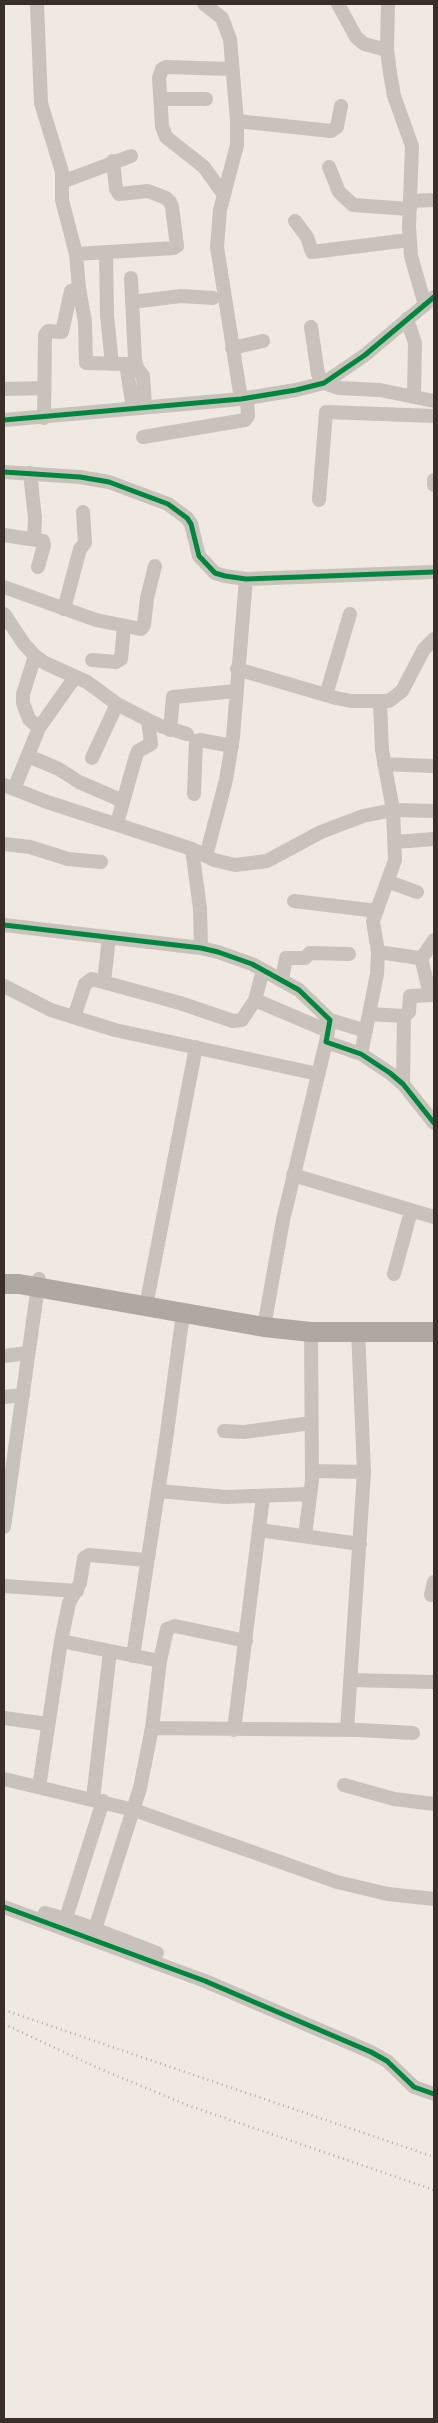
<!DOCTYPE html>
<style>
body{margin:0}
#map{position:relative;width:438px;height:2423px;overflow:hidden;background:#efe9e2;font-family:"DejaVu Sans",sans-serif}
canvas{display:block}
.frame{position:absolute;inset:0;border:5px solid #3a2e29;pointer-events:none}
</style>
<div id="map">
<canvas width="438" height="2423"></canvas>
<div class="frame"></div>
</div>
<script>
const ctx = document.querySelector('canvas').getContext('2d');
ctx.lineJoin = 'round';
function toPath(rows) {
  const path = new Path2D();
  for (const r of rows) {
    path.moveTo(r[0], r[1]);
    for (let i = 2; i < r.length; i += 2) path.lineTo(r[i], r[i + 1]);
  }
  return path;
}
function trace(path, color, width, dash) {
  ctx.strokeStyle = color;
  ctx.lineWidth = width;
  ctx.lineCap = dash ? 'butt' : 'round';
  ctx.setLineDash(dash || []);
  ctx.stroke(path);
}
const minor = toPath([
 [37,4,41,103,62,172,62,200,76,254,79,288,71,291,62,332,48,331,45,335,44,418],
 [204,4,222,18,230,39,237,121,237,145,220,210,217,247,241,399],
 [338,4,356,37,364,44,387,50],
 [388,4,387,50,390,73,394,96,412,146,409,227,411,256,425,305],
 [161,99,206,99],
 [237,121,331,131,337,127,341,106],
 [329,167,339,192,353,205,410,209],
 [62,182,131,156],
 [224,195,204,167,166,137,162,126,159,78,162,69,166,67,232,69],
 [410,201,434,200],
 [295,221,307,237,312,252,409,240],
 [106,252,107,315,112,364],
 [76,254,174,248,177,246,172,207,170,202,166,198,148,191,119,194,116,189,113,161],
 [131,278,135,360,137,368,143,376,145,406],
 [79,288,85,322,86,363,126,364,133,408],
 [132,302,181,296,213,298],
 [407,319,415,343,414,396],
 [311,327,318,374,324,383,339,388,380,390,434,401],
 [232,348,263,341],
 [4,389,44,388],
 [4,420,241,399,296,390,324,383,365,355,434,297],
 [143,437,245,420,248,416,247,398],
 [4,472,80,477,109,482,168,504,187,518,191,524,199,556,215,573,225,576,246,579,434,572],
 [30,473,35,518,34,539],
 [434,480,434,485],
 [319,500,326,412,434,416],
 [4,535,43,541,44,545,38,567],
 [4,587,96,620,141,629,144,625,147,598,155,566],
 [64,609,80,549,85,543,83,512],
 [4,614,24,644,35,656,45,663,87,682,117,704,148,720,161,726,187,734],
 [92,660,116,662,121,659,124,627],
 [237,669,336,698,351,701,389,701,402,691,424,649,434,639],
 [326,695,350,614],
 [39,728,75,677],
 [170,730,173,697,236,691],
 [28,756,59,769,79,782,123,801],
 [92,758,117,704],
 [384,764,431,766],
 [4,785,47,802,192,849,214,860,235,865,267,861,321,832,363,816,393,810,434,811],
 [14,789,39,728,29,719,23,703,23,694,35,656],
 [194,794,196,741,200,740,232,746],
 [117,823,136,756,138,751,151,744,148,720],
 [395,842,434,839],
 [4,844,30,847,68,859,101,862],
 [192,849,200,909,201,948],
 [206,856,226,780,233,737,246,579],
 [389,882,417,892],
 [294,901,377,911],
 [4,925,201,948,218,952,252,964,299,990,330,1020,326,1042,361,1054,390,1073,403,1084,434,1123],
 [378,952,419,958,424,955,434,940],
 [421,957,430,995],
 [282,980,286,958,305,958,310,953,349,954],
 [104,982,109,938],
 [4,986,51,1010,115,1030,318,1074],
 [255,1000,328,1031],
 [369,1014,404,1016,409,1012,410,996,434,995],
 [74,1017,85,984,92,979,180,1003,233,1021,242,1020,255,1000,263,970],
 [330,1020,366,1031],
 [361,1054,377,974,378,952,373,921,395,860,393,810,382,750,380,702],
 [403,1084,404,1016],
 [293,1175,434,1217],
 [394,1274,411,1211],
 [146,1306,196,1047],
 [264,1327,283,1220,326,1042],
 [4,1356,28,1353],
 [4,1397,23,1395],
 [224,1431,244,1432,311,1423],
 [312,1471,364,1472],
 [158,1491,226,1497,310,1494],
 [4,1527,39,1279],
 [259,1530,360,1544],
 [305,1536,312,1480,311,1332],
 [4,1586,77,1591],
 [431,1595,434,1582],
 [61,1641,160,1661],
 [133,1656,166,1440,183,1313],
 [350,1680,434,1682],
 [4,1718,47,1724],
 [152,1728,360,1730,413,1733],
 [234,1730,263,1497],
 [347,1730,364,1472,358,1330],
 [4,1779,134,1810,337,1882,388,1894,434,1899],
 [344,1785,394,1799,434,1804],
 [39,1787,61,1641,69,1603,80,1583,84,1558,89,1555,147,1560],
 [93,1799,110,1651],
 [4,1907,205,1981,371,2052,387,2061,414,2087,434,2094],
 [45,1913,79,1923,157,1953],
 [66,1918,103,1801],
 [95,1929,140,1788,152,1728,160,1661,167,1629,175,1626,246,1641]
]);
const highway = toPath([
 [4,1284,19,1284,264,1327,311,1332,434,1332]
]);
const rail = toPath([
 [4,2010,434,2157],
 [4,2024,98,2068,187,2105,434,2190]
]);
const cycleway = toPath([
 [4,420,241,399,296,390,324,383,365,355,434,297],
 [4,472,80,477,109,482,168,504,187,518,191,524,199,556,215,573,225,576,246,579,434,572],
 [4,925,201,948,218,952,252,964,299,990,330,1020,326,1042,361,1054,390,1073,403,1084,434,1123],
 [4,1907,205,1981,371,2052,387,2061,414,2087,434,2094]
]);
trace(minor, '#c9c1bb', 14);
trace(highway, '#aea8a1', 20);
trace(rail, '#b0aaa6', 2.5, [1, 4]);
trace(cycleway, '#00873e', 5);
</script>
